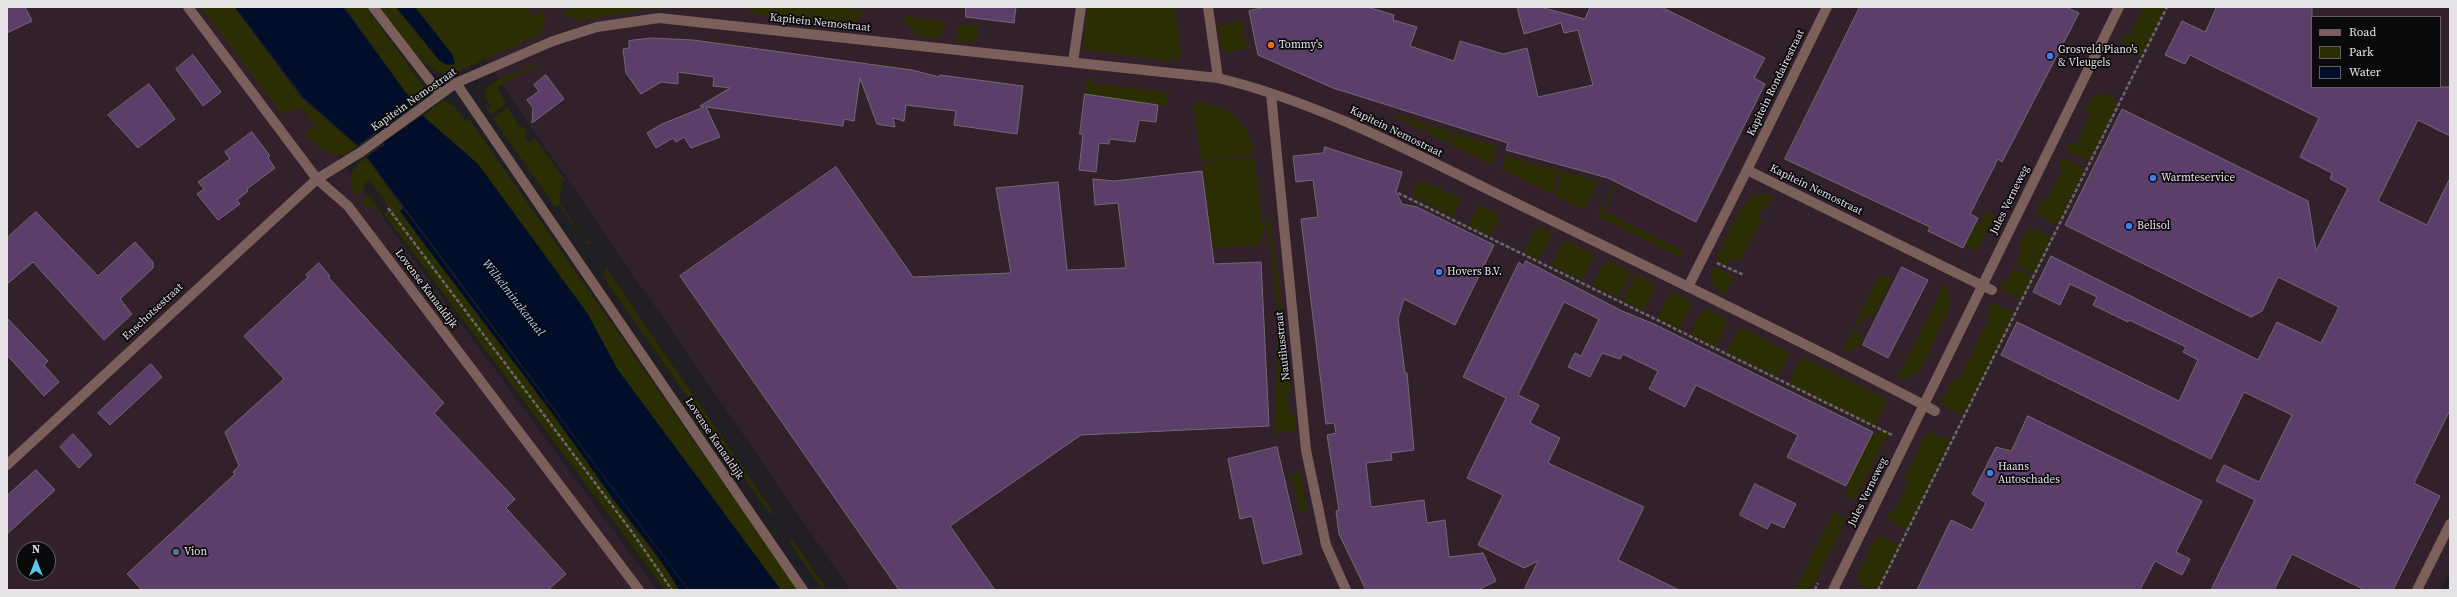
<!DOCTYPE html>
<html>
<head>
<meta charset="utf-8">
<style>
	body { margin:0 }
	#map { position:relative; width:2457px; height:597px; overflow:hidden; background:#211f23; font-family:"Source Serif 4",serif }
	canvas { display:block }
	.frame { position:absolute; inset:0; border:8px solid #e5e3e6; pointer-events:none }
	.legend { position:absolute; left:2311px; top:16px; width:130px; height:72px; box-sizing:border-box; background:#0a090b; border:1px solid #626063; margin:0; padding:5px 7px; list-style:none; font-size:12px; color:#e5e3e6 }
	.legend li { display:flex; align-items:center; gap:8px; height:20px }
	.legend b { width:20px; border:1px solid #626063 }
	.north { position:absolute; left:16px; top:541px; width:40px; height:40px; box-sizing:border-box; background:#0a090b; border:1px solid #626063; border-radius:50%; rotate:0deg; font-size:11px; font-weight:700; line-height:16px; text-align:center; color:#e5e3e6 }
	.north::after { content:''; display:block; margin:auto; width:14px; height:18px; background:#5cc7e7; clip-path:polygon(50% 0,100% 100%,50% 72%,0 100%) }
</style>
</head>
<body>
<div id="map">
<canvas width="2457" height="597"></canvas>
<div class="frame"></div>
<ul class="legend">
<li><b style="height:5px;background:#7a5f5b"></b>Road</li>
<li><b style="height:11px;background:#2b2e03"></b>Park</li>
<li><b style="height:11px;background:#000e29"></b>Water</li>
</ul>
<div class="north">N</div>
</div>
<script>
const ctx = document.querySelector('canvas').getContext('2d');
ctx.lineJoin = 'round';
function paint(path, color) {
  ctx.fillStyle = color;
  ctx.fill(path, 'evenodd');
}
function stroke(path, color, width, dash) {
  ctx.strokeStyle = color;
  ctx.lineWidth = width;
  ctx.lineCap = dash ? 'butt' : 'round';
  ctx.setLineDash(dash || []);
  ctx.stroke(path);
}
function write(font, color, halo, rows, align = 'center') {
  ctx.font = font + ' "Source Serif 4",serif';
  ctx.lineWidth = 3.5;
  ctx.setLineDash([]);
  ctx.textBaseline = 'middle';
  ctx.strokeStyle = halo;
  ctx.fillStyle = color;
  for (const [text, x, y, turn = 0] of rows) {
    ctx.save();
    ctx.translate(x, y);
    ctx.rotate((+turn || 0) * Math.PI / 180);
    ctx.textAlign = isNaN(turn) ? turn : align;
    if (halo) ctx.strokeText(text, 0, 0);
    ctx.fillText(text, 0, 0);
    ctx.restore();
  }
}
const industrial = new Path2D(`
	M7 7H221L326 140 657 590H7ZM24 549H48V573H24Z
	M449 7H2450V571L2440 590H850ZM2312 17H2440V87H2312Z`);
const green = new Path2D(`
	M201 7H234L301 98 357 146 345 156 326 152 304 135 315 126 302 108 297 111 295 108 282 114Z
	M345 7H366L426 90 424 96 414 104Z
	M378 7H396L439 60 454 57 415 7H528L530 15 544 12 545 20 541 34 462 70 449 74 437 72 427 65 408 48Z
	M579 7H717L714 9 677 8 641 10 578 21 565 15 564 11Z
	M751 7H836L866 11 851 27 750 13Z
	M1087 7H1174L1181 52C1180 61 1173 61 1166 61L1083 49Z
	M2143 7H2165L2142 55 2124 46 2122 37 2130 34Z
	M904 16 946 22 940 39 920 36 903 21Z
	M1242 21 1244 32H1241L1242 36 1244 35 1247 48 1226 53 1220 44 1218 25Z
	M961 24 978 26 976 43 955 41Z
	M538 63 539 65 497 87 506 104 491 115 486 109 491 106 485 96 487 86 509 74 510 75Z
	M1087 77 1093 78 1092 83 1169 93 1167 106 1085 94Z
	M2101 93 2118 101 2089 161 2066 150 2070 143 2076 144 2090 115 2085 111 2093 96Z
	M443 100 455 107 465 121 469 119 798 590H781L618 370 587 313 478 164 423 116Z
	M1196 101C1230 108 1249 119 1254 154L1201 161 1194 109Z
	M508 107 518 125 526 129V140L529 142 535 139 565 180 562 182 559 202 585 240 592 243 587 244 559 205 555 207 493 118Z
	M1394 114 1427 124 1424 131 1393 117Z
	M1429 124 1451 131 1447 143 1426 132Z
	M1454 133 1497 146 1492 165 1450 144Z
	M1254 156 1264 237H1260V243L1252 244H1268L1265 218H1270L1286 341 1280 342 1285 378H1290L1292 392 1287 393 1289 412H1294L1296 431 1275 433 1276 443 1274 436 1279 324 1270 245 1211 247 1203 162Z
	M1505 156 1559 170 1552 194 1502 169Z
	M366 157 402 208 400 211C467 302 537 389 601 482 626 519 658 550 679 590H665L384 214 390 209 370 180 363 185 365 189 357 196C348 183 349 170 361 160L364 164 363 160Z
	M2062 157 2085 168 2057 225 2038 215 2036 210 2042 200 2047 201 2062 171 2058 166Z
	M1562 171 1598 181 1584 210 1555 196Z
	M1617 180 1619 181 1604 211 1682 250 1679 257 1598 217Z
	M1416 181 1422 184 1426 182 1462 199 1453 217 1412 196Z
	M1758 194 1773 195 1766 211 1761 208 1758 215 1763 218 1740 261 1734 258 1732 260 1730 259 1726 266 1716 260C1726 240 1737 203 1758 194Z
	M369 195 383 214 381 216 373 205 368 209 361 200Z
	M1479 205 1498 214 1497 216 1499 218 1491 236 1469 225Z
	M1985 212 1995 217 1977 251 1965 245 1977 221 1980 223Z
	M1541 227 1549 231 1551 237 1539 260 1524 252 1536 229Z
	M2034 229 2051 237 2034 273 2016 264 2022 252 2018 248 2026 231Z
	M1568 241 1593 254V258L1582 281 1551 265 1563 242Z
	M1609 261 1631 272 1618 298 1592 286 1604 263Z
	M1713 266 1734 276 1725 294C1713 289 1709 278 1713 266Z
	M608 267V271L774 513H769L602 275Z
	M2014 268 2032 276 2021 300 2003 291 2000 283 2002 281 2007 283Z
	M1635 274 1653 283 1655 288 1644 311 1623 301Z
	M1880 274 1892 280 1872 318 1865 315 1859 328 1854 326Z
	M1945 283 1949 293 1950 308 1921 368 1912 377 1897 379Z
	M1674 293 1690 301 1691 306 1680 329 1657 318 1669 295Z
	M1995 304 2014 313 1963 415 1944 406 1942 401 1953 380H1959L1989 319 1987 316 1992 305Z
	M1706 309 1724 318 1727 323 1716 347 1690 334 1701 312Z
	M1743 328 1788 351 1789 355 1778 377 1726 352 1737 331Z
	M1853 330 1864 335 1857 348 1842 352Z
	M1804 358 1884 398 1887 402 1875 426 1788 383 1799 361Z
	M1880 429 1888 433 1856 498 1851 500 1845 497 1849 489 1846 487 1872 432 1877 435Z
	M1931 432 1950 441 1907 530 1890 522 1887 514 1896 509 1908 484 1904 480 1926 434Z
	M1301 472 1307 511 1300 513 1291 474Z
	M1833 512 1843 517 1845 522 1811 590H1795Z
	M1882 536 1899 545 1877 590H1872L1859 584 1857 576 1875 539Z
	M792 539 827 590H823L790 543Z`);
const water = new Path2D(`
	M235 7H343L423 116 478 164 587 313 618 370 781 590H689L367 157 357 145 303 97ZM396 115 407 126V130L396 117ZM375 132 384 143V147L372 134Z
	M396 7H415L452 54 455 64 447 65 439 60Z
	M403 208 688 590H679C657 550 626 519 601 482 537 389 466 301 400 211Z`);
const pier = new Path2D(`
	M414 104 423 115 382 143 376 135Z
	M373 134 382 146 366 158 357 146Z`);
const building = new Path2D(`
	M7 7H25L32 21 7 33Z
	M966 7H1016L1014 23 966 17Z
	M1266 7H1367L1394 15 1393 20 1417 27 1410 46 1454 61 1460 41 1503 54 1527 48 1538 97 1593 85 1578 30 1564 33 1561 23 1524 34 1517 7H1540L1585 19 1590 7H1661L1765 58 1754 78 1765 84 1696 222 1608 178 1506 150 1508 143 1333 88 1258 55 1249 11Z
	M1860 7H2066L2079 13 2002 162 1998 159 1970 214 1978 218 1963 248 1928 231 1930 227 1785 159Z
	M2217 7H2312V87H2450V136L2418 120 2378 201 2427 225 2450 178V410L2414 483 2440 496 2393 590H2365L2292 554 2274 590H2211L2255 500 2216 481 2224 465 2259 482 2292 415 2244 392 2211 459 2001 355 2017 322 2179 401 2198 360 2183 352 2186 347 2129 320 2128 322 2093 305 2097 297 2070 284 2060 305 2033 292 2051 256 2258 360 2277 322 2321 343 2339 307 2278 277 2262 311 2251 317 2065 225 2122 109 2308 201 2316 251 2348 188 2330 179 2332 173 2300 157 2319 118 2190 55 2185 64 2165 55 2182 21 2205 32Z
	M651 38 693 40 912 70 939 77 940 75 1023 86 1017 134 954 125 956 111 906 105 904 121 893 118 895 127 877 124 860 78 854 121 844 119 843 126 706 107 720 137 691 148 684 137 676 142 673 138 656 148 647 133 662 124 704 107 700 106 730 88 713 86 714 77 678 72V84L661 82 641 94 626 73 623 49 629 48V41Z
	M193 55 221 92 203 106 176 69Z
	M546 75 564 99 532 123 533 108 527 100 539 91 534 85Z
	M149 84 175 119 138 148 108 115Z
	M1085 94 1158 105 1156 122 1139 120 1135 142 1110 139 1109 144 1099 143 1096 172 1079 170 1083 134H1080Z
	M252 132 270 156 268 158 275 168 247 189 248 191 237 200 240 204 218 220 197 194 204 189 198 182 230 159 225 152Z
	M1325 147 1402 172 1396 192 1402 204 1417 207 1494 245 1455 325 1404 299 1398 319 1405 373H1407L1414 450 1391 453 1392 460 1366 463 1371 507 1424 500 1427 523 1445 520 1449 557 1483 553 1496 581 1478 590H1366L1339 534 1336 511 1339 510 1327 435 1336 433 1334 423 1326 424 1301 219 1318 217 1313 180 1296 182 1293 156 1323 153Z
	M836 167 913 277 1011 273 996 188 1058 182 1067 270 1126 268 1118 203 1095 205 1093 179 1115 181 1202 171 1214 264 1261 262 1269 426 1081 435 950 526 995 590H899L680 276Z
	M36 212 98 276 135 242 153 262V268L120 299 132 314 104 340 33 262 7 284V238Z
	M1526 261 1622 311 1654 324 1873 432 1846 486 1787 457 1798 435 1696 385 1685 407 1649 389 1658 371 1623 354 1620 359 1602 353 1590 377 1568 367 1575 353 1581 356 1599 319 1564 302 1518 395 1539 405 1530 423 1560 438 1548 463 1644 507 1618 560 1679 590H1524L1538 561 1524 568 1478 545 1503 495 1467 478 1506 398 1463 377 1519 262 1523 266Z
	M319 263 330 276 328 277 444 403 434 413 515 499 506 508 566 574 548 590H142L127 574 235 474 233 472 239 466 225 432 284 379 244 336 308 277 306 275Z
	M1902 267 1928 280 1888 358 1863 345Z
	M7 318 48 361 44 365 59 382 44 396 7 355Z
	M151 364 162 377 110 425 98 413Z
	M2028 416 2202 501 2176 552 2190 559 2182 575 2155 561 2140 590H1917L1951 520 1972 530 1986 503 1972 494 1996 447 2011 451Z
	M73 434 92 455 79 468 60 447Z
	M1277 447 1302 554 1263 564 1252 516 1240 519 1228 459Z
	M36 470 55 490 7 534V496Z
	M1755 484 1796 504 1784 528 1771 522 1767 529 1740 515Z`);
const path = new Path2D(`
	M1398 193 1892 435
	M388 208 632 532 672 590
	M1717 263 1744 275
	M1815 590 1818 583
	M1878 590 2167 7`);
const service = new Path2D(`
	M1981 285 1992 290
	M1924 405 1935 411`);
const minor = new Path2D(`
	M188 7 317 179 348 206 639 590
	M373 7 440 94
	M1208 7 1218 78
	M1073 62 1081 7
	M456 83 803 590
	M1271 94 1306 450 1326 545 1346 590
	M1747 170 1827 7
	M1688 287 1747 170 1981 285
	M7 465 317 179 361 152 456 83 553 41 597 27 659 18 1218 78C1326 104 1424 159 1524 207 1658 272 1792 336 1924 405
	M2417 590 2450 524`);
const tertiary = new Path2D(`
	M1833 590 2119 7`);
const markers = [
	[1271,45,4,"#e8710a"],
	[2050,56,4,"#3f7fe0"],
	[2153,178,4,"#3f7fe0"],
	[2129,226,4,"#3f7fe0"],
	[1439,272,4,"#3f7fe0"],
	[1990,473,4,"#3f7fe0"],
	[176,552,4,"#5c6f8a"]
];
const streetNames = [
	["Kapitein Nemostraat",820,23,6],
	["Kapitein Rondairestraat",1776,83,-64],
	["Kapitein Nemostraat",414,100,-35],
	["Kapitein Nemostraat",1396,132,26],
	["Kapitein Nemostraat",1816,190,26],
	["Jules Verneweg",2010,200,-64],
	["Lovense Kanaaldijk",426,289,53],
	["Enschotsestraat",153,312,-43],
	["Nautilusstraat",1283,346,-96],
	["Lovense Kanaaldijk",714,439,56],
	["Jules Verneweg",1868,492,-64]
];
const poiNames = [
	["Tommy's",1279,45],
	["Grosveld Piano's",2058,50],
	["& Vleugels",2058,63],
	["Warmteservice",2161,178],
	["Belisol",2137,226],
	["Hovers B.V.",1447,272],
	["Haans",1998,467],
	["Autoschades",1998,480],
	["Vion",184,552]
];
const waterNames = [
	["Wilhelminakanaal",513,298,52]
];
paint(industrial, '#32212a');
paint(green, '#2b2e03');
paint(water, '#000e29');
paint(pier, '#211f23');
paint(building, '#5c3e6a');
stroke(building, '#6f6b70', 1);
stroke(path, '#6a686c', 2.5, [4, 2]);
stroke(service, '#7a5f5b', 10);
stroke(minor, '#7a5f5b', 10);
stroke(tertiary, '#7a5f5b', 10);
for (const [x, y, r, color] of markers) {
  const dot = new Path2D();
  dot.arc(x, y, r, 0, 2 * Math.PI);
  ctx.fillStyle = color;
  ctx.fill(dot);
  stroke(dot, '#0a090b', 1.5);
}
write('11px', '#e5e3e6', '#0a090b', streetNames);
write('11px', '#e5e3e6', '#0a090b', poiNames, 'left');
write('italic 12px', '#b2d1f9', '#0a090b', waterNames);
</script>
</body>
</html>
